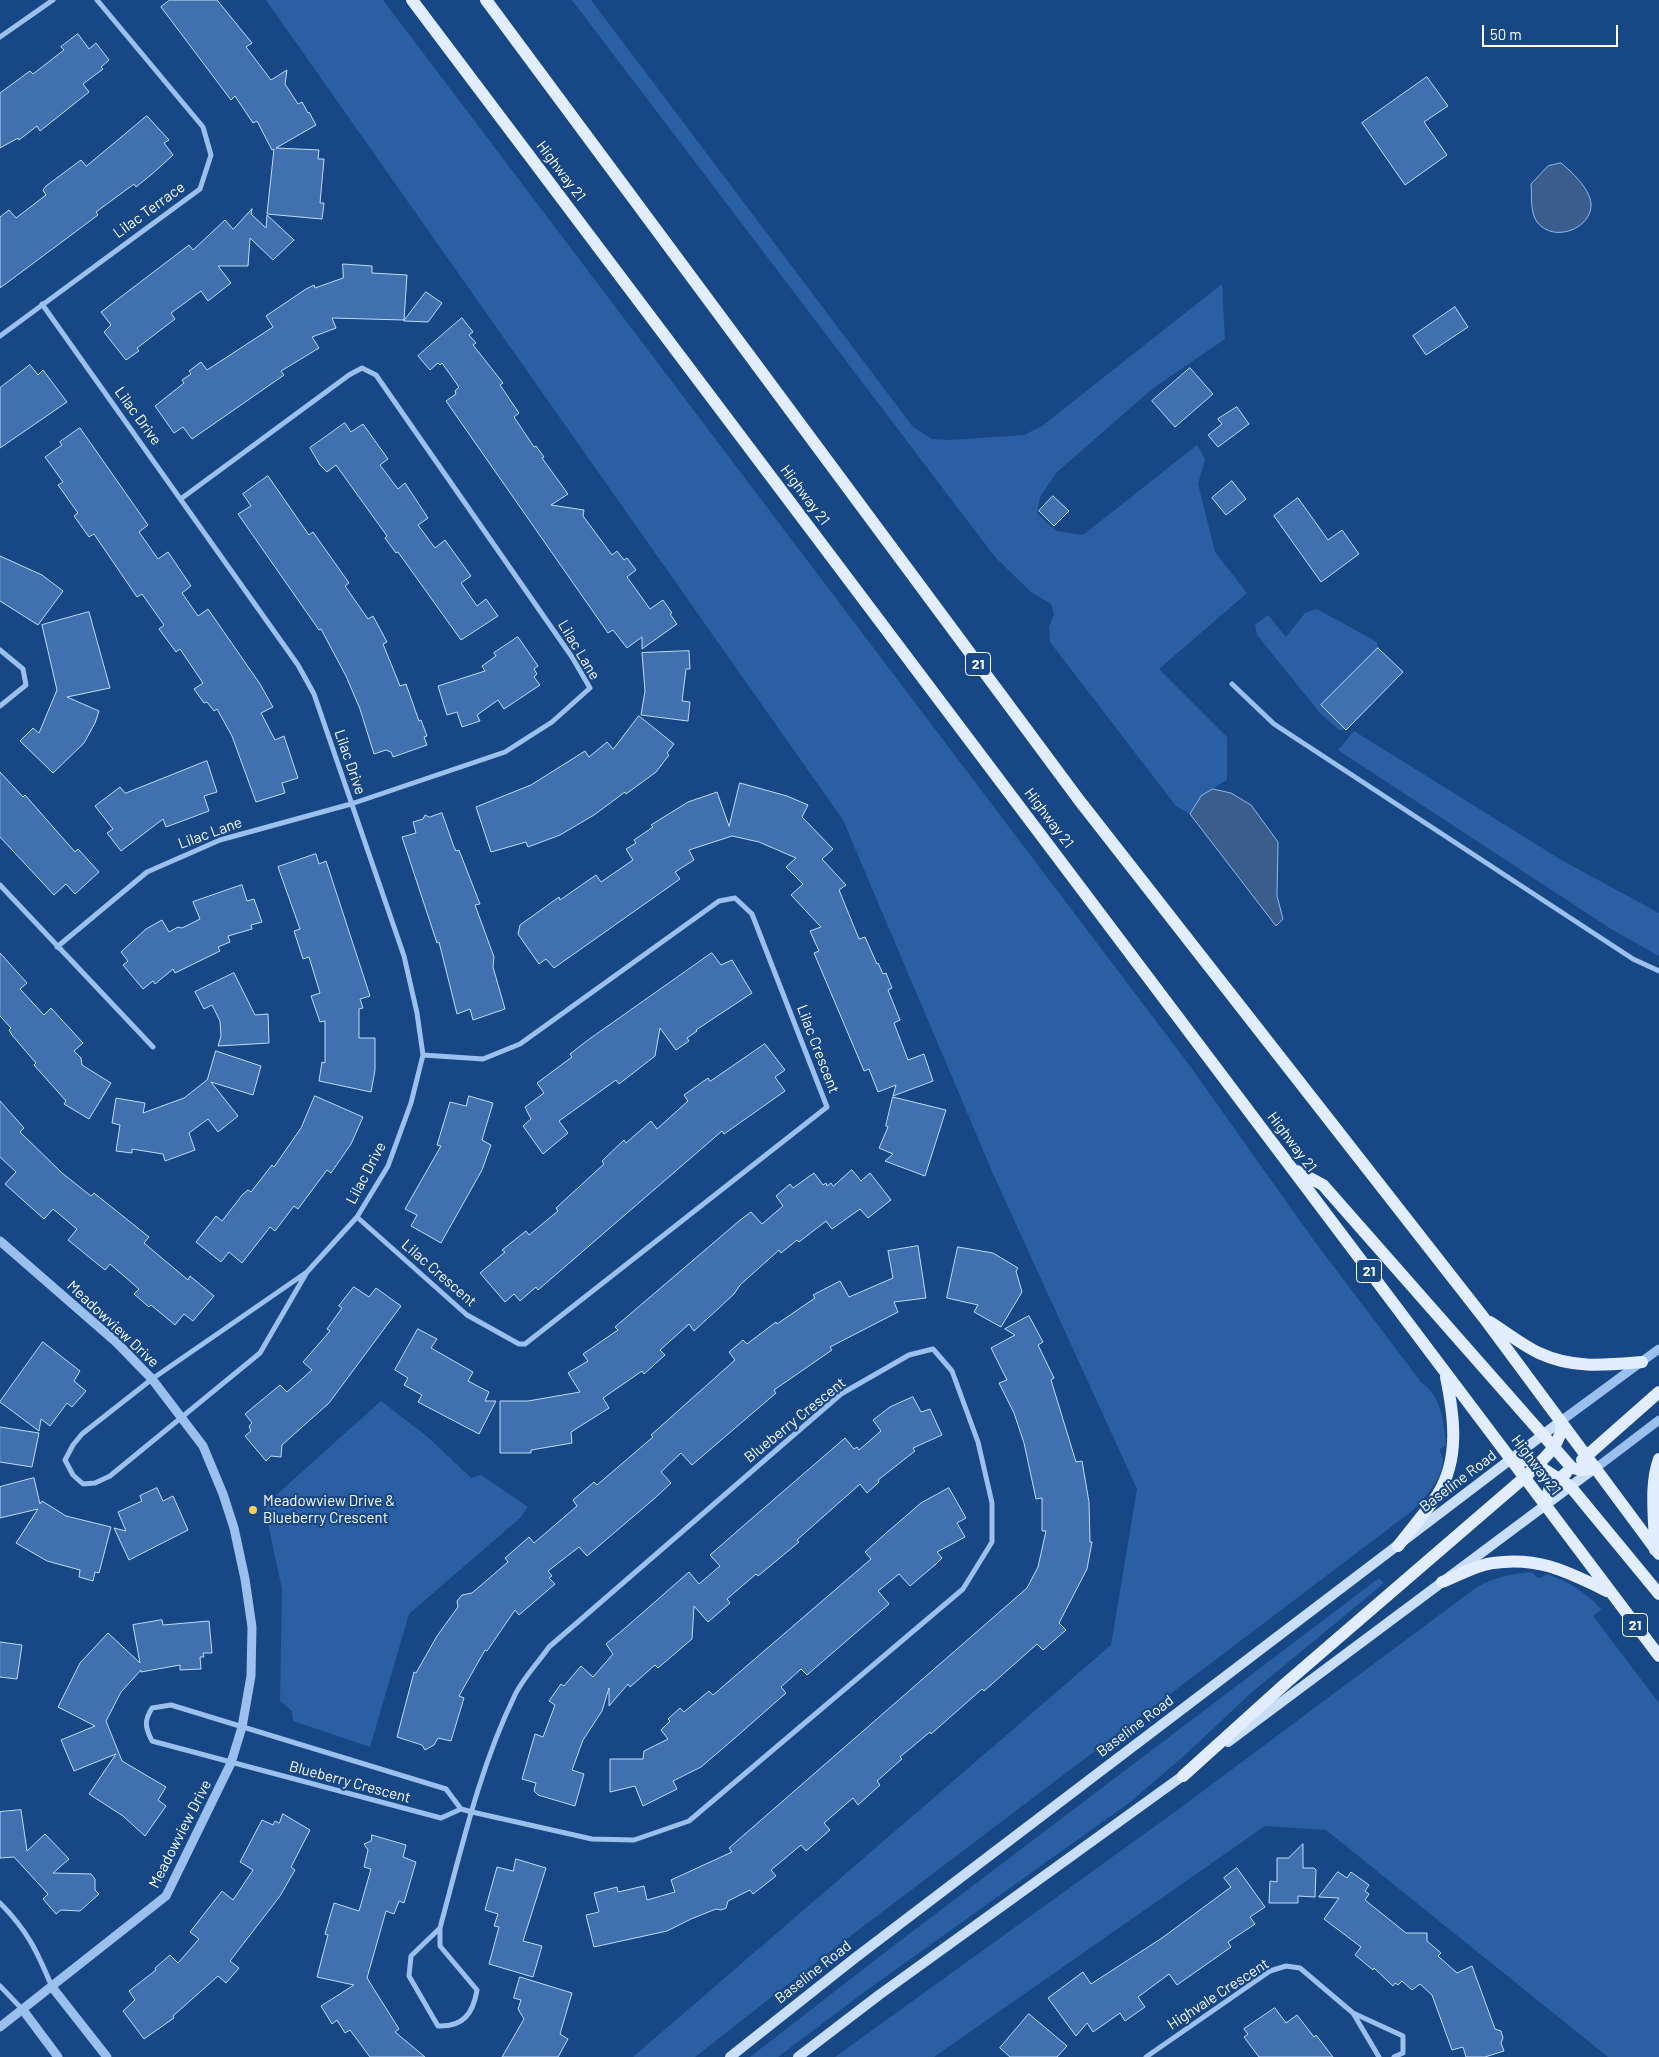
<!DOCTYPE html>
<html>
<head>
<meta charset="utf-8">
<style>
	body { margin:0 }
	#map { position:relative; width:1659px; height:2057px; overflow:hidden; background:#174785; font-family:Barlow,sans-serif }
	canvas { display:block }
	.scale { position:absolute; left:1482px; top:25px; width:136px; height:22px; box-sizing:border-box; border:2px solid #fff; border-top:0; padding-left:6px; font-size:15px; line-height:18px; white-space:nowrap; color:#fff; -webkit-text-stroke:4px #174785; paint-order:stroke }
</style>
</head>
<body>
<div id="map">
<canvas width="1659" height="2057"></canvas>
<div class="scale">50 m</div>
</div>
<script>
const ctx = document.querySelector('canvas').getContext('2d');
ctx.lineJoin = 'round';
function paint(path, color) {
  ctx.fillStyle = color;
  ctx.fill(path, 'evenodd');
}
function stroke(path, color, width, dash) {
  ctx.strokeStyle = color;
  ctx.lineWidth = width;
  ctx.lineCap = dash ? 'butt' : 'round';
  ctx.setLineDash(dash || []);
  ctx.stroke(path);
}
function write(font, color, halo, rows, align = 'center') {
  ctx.font = font + ' Barlow,sans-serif';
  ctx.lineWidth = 4.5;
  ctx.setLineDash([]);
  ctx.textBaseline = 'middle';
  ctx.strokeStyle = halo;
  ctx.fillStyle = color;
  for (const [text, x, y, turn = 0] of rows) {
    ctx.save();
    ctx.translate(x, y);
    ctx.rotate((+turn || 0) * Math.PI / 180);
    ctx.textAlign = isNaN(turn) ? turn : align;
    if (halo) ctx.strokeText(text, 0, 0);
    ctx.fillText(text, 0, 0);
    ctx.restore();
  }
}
const green = new Path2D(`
	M266 0H383L1190 1066 1315 1242 1421 1382C1441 1396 1444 1421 1446 1445L1440 1449C1440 1454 1443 1456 1443 1460 1442 1480 1425 1498 1412 1511L828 1953 695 2057H633L1111 1645 1137 1489 994 1176 843 820Z
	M572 0H591L913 427 932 439 950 440 1024 435 1042 426 1222 284 1225 339 1152 389 1057 472 1040 497 1037 513 1056 531 1083 535 1197 445 1205 459 1198 484 1215 552 1247 593 1159 669 1227 737V780L1201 796 1190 814 1176 806 1050 642 1049 627 1054 614 1051 604 1031 592 995 557Z
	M1317 609 1377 642 1378 648 1346 730H1339L1320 713 1257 635 1255 625 1268 615 1286 637 1305 613Z
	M1354 731 1563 861 1659 913V956L1611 929 1338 750Z
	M381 1401 429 1438 471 1478 481 1475 528 1507 520 1518 409 1614 370 1747 293 1721 292 1711 280 1701 282 1589 264 1506Z
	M1532 1572 1536 1577 1540 1578 1547 1574C1569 1582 1584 1591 1600 1608L1602 1609 1593 1616 1659 1703V2057H1608L1326 1830 1265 1826 934 2057H835L1172 1814 1477 1587C1495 1577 1511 1574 1532 1572Z
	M1379 1578 1384 1583 1251 1693 1185 1755 1129 1803 867 1990 778 2057H750L888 1950Z`);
const water = new Path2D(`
	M1561 163C1572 172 1589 188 1591 203 1593 228 1554 244 1537 222 1530 212 1532 196 1531 184L1548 166Z
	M1213 789 1231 793 1251 805 1278 842 1277 896 1283 919 1276 926 1190 814 1201 796Z`);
const building = new Path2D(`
	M170 0H217L252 43 246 47 271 80 287 70 285 84 298 104 302 102 308 113 309 112 316 125 276 148 319 150 318 159H324L320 203H324L322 219 267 214 274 149 272 150 257 121 253 123 235 96 231 100 161 7Z
	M78 34 89 49 96 43 109 60 101 67 103 69 83 84 89 92 40 131 37 126 19 140 18 138 0 148V93L30 71 33 74 64 50 61 47Z
	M1427 77 1448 106 1424 122 1447 155 1405 185 1362 123Z
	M147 116 169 140 164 143 173 155 152 174 136 187 134 184 96 212 98 215 0 288V217L9 210 16 218 46 195 43 190 46 186 81 160 86 166Z
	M252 209 251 214 266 228 267 215 294 240 273 260 250 238 248 266H218L231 283 208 301 201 291 171 313 175 319 137 348 139 351 126 360 104 332 111 325 101 312 189 245 193 250 225 220 233 229Z
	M343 264 372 266V273L407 275 404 320 332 318 336 328 312 337 319 348 281 371 284 375 274 382 192 439 183 427 174 433 155 406 184 383 182 380 191 374 189 371 201 362 207 370 273 327 266 316 306 289 314 285 315 288 343 278Z
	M426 292 442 303 428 322 404 321Z
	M1455 307 1468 327 1426 355 1413 336Z
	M462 318 473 332 469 335 476 343 473 345 503 383 500 385 519 413 514 417 534 447 536 446 544 457 542 458 568 494 551 505 584 510 583 516 612 555 617 551 624 560 627 558 636 570 627 577 650 609 663 600 672 613 670 614 677 624 642 649V637L627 648 613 630 608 633 446 401 456 394 455 391 459 387 442 363 440 365 438 363 430 370 418 356Z
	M30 365 38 375 43 370 67 402 0 448V388Z
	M1190 368 1213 394 1175 427 1152 401Z
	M1237 407 1249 424 1218 447 1208 435 1222 424 1218 419Z
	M345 423 351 432 363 424 388 459 380 465 398 489 405 483 428 518 418 525 435 548 445 540 471 576 461 583 477 606 486 599 498 616 461 640 398 552 396 553 385 538 387 536 336 465 327 472 320 465 310 448Z
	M80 428 148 525 139 532 158 559 168 552 191 586 182 593 198 616 208 609 260 684 273 707 261 713 275 740 284 736 298 778 282 783 285 793 256 802 232 736 217 709 214 711 207 702 204 703 194 689 203 683 180 649 176 652 159 629 164 625 142 594 137 597 94 534 89 537 74 516 78 513 58 485 63 482 45 457 62 445 60 442Z
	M268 476 309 535 313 532 349 583 345 586 368 619 373 616 387 642 383 644 400 686 406 684 419 721 421 720 427 736 424 737 427 745 393 757 391 752 386 750 374 754 360 709 346 676 321 629 319 630 238 514 251 506 243 494Z
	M1232 481 1246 499 1226 515 1212 498Z
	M1053 496 1069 511 1054 526 1039 511Z
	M1298 498 1328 540 1342 530 1359 554 1321 582 1274 516Z
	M0 556 42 575 63 591 38 625 0 601Z
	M89 612 110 688 67 697 99 711 95 723 84 743 53 773 20 741 33 728 39 733 57 690 42 625Z
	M518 637 538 666 534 669 537 674 534 677 540 685 504 709 498 700 477 715 480 721 462 727 457 712 447 715 438 686 485 671 482 666 496 656 494 653Z
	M1378 648 1403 672 1346 730 1321 705Z
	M689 651 690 669H686L682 701 690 702 688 721 641 715 645 691 642 653Z
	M639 716 674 744 667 753 669 755 656 772 626 794 625 792 594 815 560 835 528 847 526 842 491 852 476 807 531 785 585 751 589 757 607 742 613 749Z
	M207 761 217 792 204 796 209 811 166 827 163 819 121 851 107 833 113 829 95 806 120 787 125 793Z
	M0 772 23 797 25 795 75 852 78 849 99 872 75 894 66 884 54 895 0 837Z
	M740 783 787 796 808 805 802 817 833 849 822 859 846 885 839 890 859 939 865 937 877 964 878 963 883 974 886 973 892 988 888 990 900 1020 894 1023 908 1060 924 1054 933 1081 893 1096 896 1085 878 1092 869 1069 864 1071 814 953 819 951 810 931 821 927 791 895 803 884 786 867 796 858 759 842 732 836 689 850 694 860 675 872 680 879 554 968 546 959 539 964 518 934 520 925 559 897 560 900 596 875 601 882 633 860 626 849 636 843 634 840 653 827 651 825 688 802 717 792 729 826Z
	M442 813 454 847 456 851 459 850 480 904 475 905 494 957 493 967 505 1009 473 1020 470 1009 457 1014 439 942 437 943 402 837 416 833 413 822 423 819 425 815 429 817Z
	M316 854 319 864 326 861 370 996 360 999 363 1008 359 1009V1038H375V1070L371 1092 319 1081 322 1062 325 1063V1021L320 1022 311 996 320 993 309 957 303 959 294 931 300 929 278 867Z
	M242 885 247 901 254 899 262 922 251 925 252 929 228 936 230 942 218 947 220 951 175 973 173 969 155 984 153 981 143 989 123 965 128 961 121 952 146 929 162 920 169 932 178 927 182 928 200 919 193 902Z
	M0 953 27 983 20 989 44 1015 51 1008 83 1043 74 1051 81 1058 82 1065 111 1083 89 1119 64 1104 66 1101 34 1065 36 1063 12 1035 9 1030 11 1028 0 1016Z
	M712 953 721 965 732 960 752 993 696 1030 697 1031 687 1038 689 1041 676 1050 660 1028 655 1056 619 1084 616 1080 559 1121 568 1133 543 1154 523 1126 531 1119 525 1107 544 1093 537 1083 572 1057 570 1054 588 1040Z
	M234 973 255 1015 268 1014 269 1043 218 1046 221 1036 220 1021 212 1005 204 1009 195 992Z
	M765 1044 785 1070 775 1077 785 1091 724 1134 722 1131 538 1290 536 1287 520 1301 514 1294 505 1302 480 1273 505 1252 502 1250 526 1231 529 1235 558 1211 556 1208 604 1164 602 1161 624 1140 626 1143 651 1121 657 1129 688 1101 684 1095 708 1078 710 1081Z
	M216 1051 261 1066 253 1095 211 1082 238 1116 218 1132 208 1119 189 1133 195 1150 165 1161 163 1154 132 1149V1153L116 1151 120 1125 112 1123 116 1098 145 1103 143 1113 184 1098 207 1080Z
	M315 1096 363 1117 351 1144 331 1173 327 1170 298 1209 294 1206 275 1231 270 1227 242 1263 229 1252 221 1262 196 1242 216 1216 222 1221 243 1194 248 1190 251 1192 272 1165 274 1167 301 1128Z
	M469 1096 493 1103 482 1140 491 1145 482 1170 441 1243 411 1226 417 1215 405 1209 441 1146 437 1145 450 1102 466 1106Z
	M893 1097 946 1110 925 1176 885 1161 893 1154 879 1148 888 1127 886 1126Z
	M0 1101 24 1128 20 1132 62 1173 91 1196 94 1193 149 1237 144 1243 188 1280 190 1276 214 1296 193 1321 184 1314 175 1325 151 1305 149 1307 134 1294 139 1289 110 1264 105 1270 68 1240 77 1229 53 1209 44 1219 5 1184 16 1172 0 1157Z
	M852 1170 861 1181 870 1173 891 1200 868 1218 860 1209 832 1229 826 1221 799 1242 797 1240 781 1253 779 1250 740 1285 734 1294 694 1331 689 1324 660 1350 665 1355 644 1374 642 1371 603 1398 609 1408 571 1432 572 1443 531 1450V1453H500V1401H528L580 1392 568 1373 588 1361 583 1354 618 1330 615 1327 739 1221 751 1212 762 1224 783 1206 776 1196 790 1184 793 1188 814 1173 823 1185 826 1183 827 1186 831 1183 833 1186Z
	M918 1246 926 1298 894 1302 898 1312 830 1347 832 1350 774 1390 776 1393 692 1465 681 1453 661 1472 671 1483 655 1498 587 1556 579 1547 548 1571 552 1576 549 1578 555 1584 519 1615 515 1610 487 1651 485 1650 459 1696 464 1698 451 1741 438 1738 434 1745 425 1750 422 1745 397 1737 414 1672 416 1673 437 1636 458 1607 457 1601 462 1595 472 1593 508 1562 505 1558 529 1537 534 1543 577 1506 573 1500 594 1482 597 1485 653 1437 651 1435 735 1360 729 1352 743 1340 747 1344 776 1322 777 1324 815 1298 813 1295 840 1281 849 1297 893 1278 888 1251Z
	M958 1247 993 1253 1018 1268 1016 1271 1022 1292 1001 1327 974 1312 978 1305 947 1298Z
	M354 1287 369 1297 376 1288 401 1306 329 1403 282 1445 281 1457 271 1456 266 1461 245 1436 251 1431 249 1426 252 1423 245 1414 280 1385 287 1392 312 1370 303 1362 330 1331 327 1329 342 1308 339 1306Z
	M1029 1316 1043 1342 1038 1345 1054 1378 1051 1380 1076 1462 1082 1461 1089 1502 1090 1542H1092L1087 1569 1059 1623 1066 1630 1043 1650 1037 1644 984 1691 982 1689 931 1734 930 1732 900 1757 902 1759 877 1781 880 1785 858 1805 853 1798 824 1823 830 1830 806 1851 801 1845 771 1870 776 1876 753 1894 750 1890 728 1901 726 1908 721 1910 716 1909 691 1919 667 1931 594 1947 586 1915 599 1912 594 1893 617 1887 618 1892 644 1886 647 1900 675 1892 671 1880 732 1852 729 1848 1027 1588 1038 1567 1046 1531H1042V1498L1036 1499 1024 1443 1014 1413 999 1383 1007 1380 991 1348 1015 1335 1005 1329Z
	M418 1329 437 1339 431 1348 473 1372 468 1381 489 1392 485 1401H496L479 1434 418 1402 422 1395 404 1385 408 1378 395 1370Z
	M43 1342 80 1371 74 1381 86 1391 72 1407 67 1403 50 1426 41 1419 39 1431 0 1402Z
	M913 1397 921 1412 930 1409 942 1435 913 1448 915 1451 878 1480 879 1482 867 1493 860 1484 797 1540 799 1542 758 1576 756 1574 727 1599 730 1603 708 1622 694 1606 692 1639 658 1668 655 1665 630 1687 628 1684 609 1706V1688L602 1711 583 1740 572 1770 584 1774 575 1806 538 1795 534 1791 536 1783 522 1779 535 1734 543 1737 555 1705 549 1701 561 1684 564 1686 581 1666 593 1677 613 1654 606 1644 624 1629 689 1572 699 1584 720 1566 710 1555 742 1527 845 1438 854 1449 857 1447 859 1450 881 1431 873 1420 890 1407Z
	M0 1427 39 1433 32 1467 0 1462Z
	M34 1478 40 1504 42 1501 66 1516 111 1527 99 1573 95 1572 93 1581 79 1577 80 1570 47 1561 16 1543 38 1509 0 1518V1487Z
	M157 1488 163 1501 173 1496 188 1530 129 1560 114 1528 126 1531 118 1512 142 1501 140 1496Z
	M949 1488 966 1518 957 1523 965 1537 937 1552 942 1558 936 1564 910 1586 899 1574 878 1591 889 1604 807 1675 801 1669 781 1687 786 1693 736 1737 701 1767 673 1781 677 1789 643 1806 635 1786 610 1792V1759H643L644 1751 668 1739 661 1730 670 1721 668 1719 680 1708 684 1712 709 1691 713 1695 871 1559 865 1552 885 1534 921 1503Z
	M162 1620 163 1625 209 1621 212 1653H203L204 1657H200L201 1669 180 1670V1665L141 1672V1670L121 1692 106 1721 122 1761 166 1787 158 1800 166 1806 145 1836 123 1816 89 1794 116 1754 74 1771 61 1740 95 1726 58 1707 80 1663 108 1633 140 1663 133 1625Z
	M0 1642 22 1645 17 1679 0 1677Z
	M21 1810 27 1851 45 1834 69 1859 53 1873 91 1874 95 1879V1890L99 1894 80 1911 61 1910 56 1914 43 1899 48 1894 14 1857 0 1858V1812Z
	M283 1814 310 1830 291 1867 295 1870 280 1896 230 1961 239 1968 226 1983 218 1976 173 2016 174 2018 144 2039 123 2011 135 2000 129 1991 156 1970 155 1968 170 1955 178 1963 199 1939 190 1932 222 1891 233 1900 253 1870 240 1862 262 1820 273 1825 275 1821 279 1823Z
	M372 1835 406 1845 403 1857 416 1862 404 1903 399 1901 394 1914 386 1911 367 1978 399 2029 395 2032 425 2057H370L350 2030 345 2033 337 2020 332 2024 321 2006 354 1985 317 1977 328 1935 325 1934 334 1903 359 1911 371 1869 364 1867 368 1850 364 1844 371 1841Z
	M1303 1844V1868H1314L1316 1870 1315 1897 1298 1896V1903H1269L1270 1881 1277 1882V1858H1288Z
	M516 1859 546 1868 523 1941 542 1946 533 1977 489 1964 499 1927 494 1926 498 1914 485 1910 497 1867 513 1871Z
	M1237 1868 1265 1907 1250 1917 1255 1924 1228 1942 1231 1947 1177 1985 1169 1974 1138 1997 1145 2007 1125 2021 1120 2013 1093 2032 1087 2023 1076 2036 1048 1998 1083 1972 1091 1984 1162 1938 1231 1887 1224 1878Z
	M1338 1872 1347 1878 1351 1872 1369 1885 1365 1891 1369 1894 1365 1900 1406 1933H1427V1941L1441 1953 1438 1956 1457 1973 1472 1966 1495 2029 1501 2031 1503 2038 1501 2043 1504 2051 1485 2057H1466L1463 2047 1452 2050 1432 1995 1420 1984 1412 1990 1402 1981 1398 1985 1395 1983 1393 1986 1374 1968 1373 1970 1355 1955 1361 1947 1324 1919 1339 1898 1319 1897Z
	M520 1977 572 1993 560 2034 568 2039 558 2057H502L524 2019 518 2009 521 2000 514 1998Z
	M1275 2008 1286 2023 1297 2015 1314 2037 1316 2035 1333 2057H1259L1244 2037 1248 2034 1244 2029Z
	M1029 2014 1067 2046 1057 2057H1010L1000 2048Z`);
const minor = new Path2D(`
	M0 37 53 0
	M42 304 298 665 314 694 404 956 417 1013 423 1055 411 1103 388 1166 357 1217 307 1272 260 1353 110 1476 95 1483 83 1484 73 1475 65 1460 73 1445 82 1434 152 1379 307 1272
	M0 336 200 189 211 155 203 127 97 0
	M0 650 23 669 26 685 0 706
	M1232 684 1274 724 1633 959 1659 971
	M0 885 153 1047
	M57 947 147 872 220 840 351 804 505 752 552 722 590 688 572 657 376 375 362 368 349 375 182 498
	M357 1217 467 1315 519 1344H525L827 1107 752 914 735 898 719 901 520 1044 483 1059 423 1055
	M0 1903C27 1930 37 1951 52 1987
	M440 1928 411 1956 409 1976 438 2026C463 2027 473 2014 477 1990L440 1946V1928C461 1851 479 1769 514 1697 522 1679 538 1663 549 1647L841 1394 909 1355 933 1349 952 1371 978 1442 992 1503V1542L963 1589 689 1821 634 1840 592 1839 472 1812 461 1809 446 1789 171 1705 152 1708C144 1721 145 1727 152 1741L441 1818 461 1809
	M0 1986 23 2010
	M1353 2013 1379 2057
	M1146 2057 1270 1971 1286 1966 1300 1968 1353 2013 1403 2036V2053L1394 2057`);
const tertiary = new Path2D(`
	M0 1241 116 1342 152 1379 203 1446 223 1494 234 1528 245 1579 252 1627 251 1676 242 1727 231 1763 166 1896 0 2027
	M1561 1421 1659 1349
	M1596 1468 1659 1420
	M52 1987 107 2057
	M23 2010 58 2057`);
const secondary = new Path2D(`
	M1228 1742 1595 1468
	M730 2057 855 1958 1561 1421
	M798 2057 879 1995 1188 1772`);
const primary = new Path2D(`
	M412 0 1659 1656
	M486 0 1079 800 1484 1318 1659 1554
	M1297 1171 1323 1185 1572 1468 1581 1470 1596 1468
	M1490 1322C1506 1332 1522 1345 1539 1353 1573 1369 1606 1365 1642 1362
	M1511 1459 1531 1461 1570 1486 1659 1594
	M1582 1460 1659 1392
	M1545 1504 1550 1487 1566 1473
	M1398 1546C1411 1529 1426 1512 1438 1494 1460 1458 1454 1416 1446 1377
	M1655 1550C1655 1521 1649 1486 1659 1459
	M1442 1582C1458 1576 1476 1565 1493 1563 1538 1556 1568 1572 1607 1591
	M1183 1776 1286 1683 1525 1477C1539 1463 1565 1443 1561 1421`);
const markers = [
	[253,1510,5,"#ffcf58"]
];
const shields = [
	[978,664,25],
	[1369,1271,25],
	[1635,1625,25]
];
const shieldNames = [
	["21",978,664],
	["21",1369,1271],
	["21",1635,1625]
];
const streetNames = [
	["Highway 21",561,171,53],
	["Lilac Terrace",149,210,-36],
	["Lilac Drive",138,416,54],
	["Highway 21",805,495,53],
	["Lilac Lane",579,650,59],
	["Lilac Drive",350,762,71],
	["Highway 21",1049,818,53],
	["Lilac Lane",210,833,-20],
	["Lilac Crescent",818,1049,69],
	["Highway 21",1292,1142,53],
	["Lilac Drive",366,1173,-62],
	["Lilac Crescent",439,1273,41],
	["Meadowview Drive",113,1324,43],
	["Blueberry Crescent",795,1420,-39],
	["Highway 21",1536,1465,53],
	["Baseline Road",1458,1481,-37],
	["Baseline Road",1135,1726,-37],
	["Blueberry Crescent",350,1782,15],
	["Meadowview Drive",180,1834,-63],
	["Baseline Road",813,1972,-38],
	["Highvale Crescent",1218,1994,-33]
];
const poiNames = [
	["Meadowview Drive &",263,1501],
	["Blueberry Crescent",263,1518]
];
paint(green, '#2a60a3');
paint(water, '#3a5d8b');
stroke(water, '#8ebbef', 1);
paint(building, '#4070ae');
stroke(building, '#c1dbf9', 1);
stroke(minor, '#9cc0ed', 5);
stroke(tertiary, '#9cc0ed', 9);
stroke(secondary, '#c9def9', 10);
stroke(primary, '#e2edff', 12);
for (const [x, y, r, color] of markers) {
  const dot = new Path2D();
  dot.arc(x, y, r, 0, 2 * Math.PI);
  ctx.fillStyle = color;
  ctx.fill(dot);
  stroke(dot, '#174785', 2);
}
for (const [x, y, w] of shields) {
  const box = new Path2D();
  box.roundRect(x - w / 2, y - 11.5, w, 23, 4);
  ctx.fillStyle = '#174785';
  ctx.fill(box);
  stroke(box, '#fff', 1);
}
write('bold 14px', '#fff', null, shieldNames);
write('15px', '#fff', '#174785', streetNames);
write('15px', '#fff', '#174785', poiNames, 'left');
</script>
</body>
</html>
